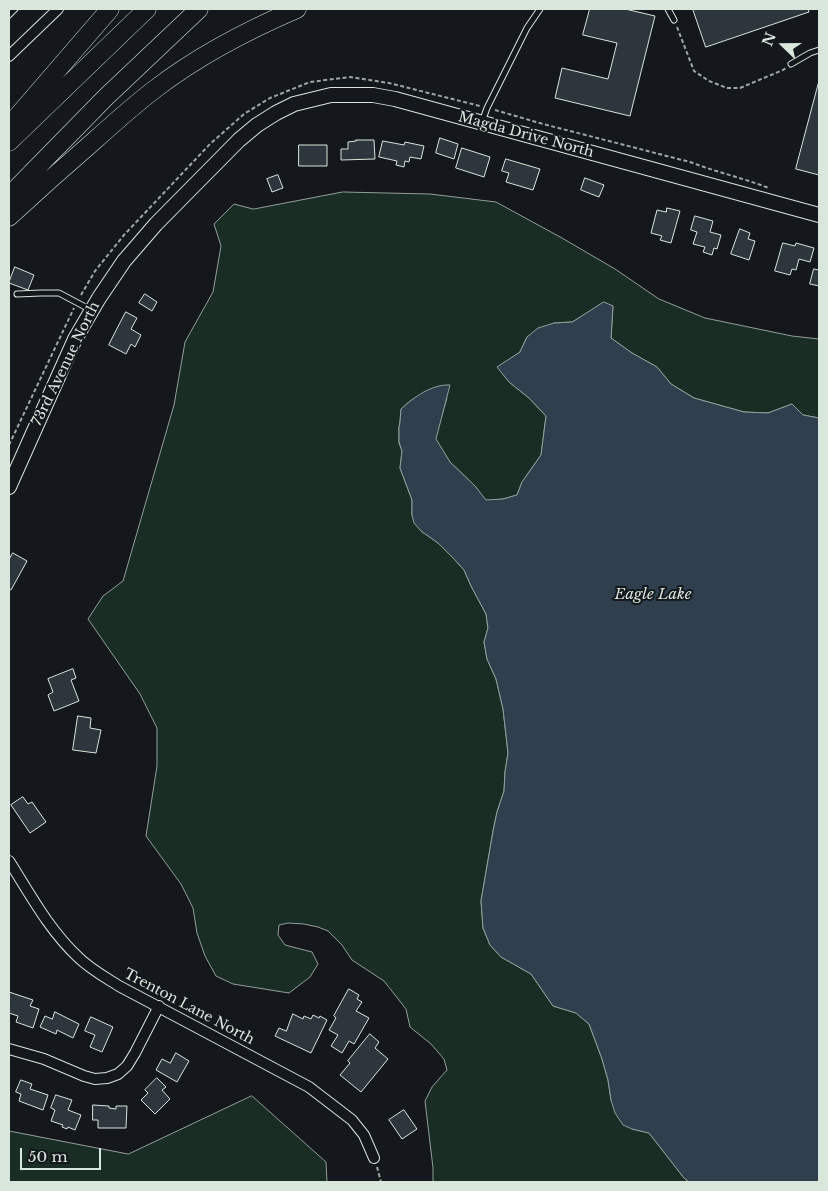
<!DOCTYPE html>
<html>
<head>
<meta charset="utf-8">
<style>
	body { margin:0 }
	#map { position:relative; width:828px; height:1191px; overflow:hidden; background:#14181c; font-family:"Libre Baskerville",serif }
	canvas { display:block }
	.frame { position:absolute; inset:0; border:10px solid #d8e6dc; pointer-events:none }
	.north { position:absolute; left:758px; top:20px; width:50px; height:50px; -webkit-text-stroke:4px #14181c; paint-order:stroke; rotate:292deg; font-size:14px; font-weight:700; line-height:20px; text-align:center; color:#d8e6dc }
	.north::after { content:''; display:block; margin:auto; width:18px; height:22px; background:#d8e6dc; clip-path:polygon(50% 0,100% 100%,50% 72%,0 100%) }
	.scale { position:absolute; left:20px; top:1148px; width:81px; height:22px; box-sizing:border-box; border:2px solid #d8e6dc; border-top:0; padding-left:6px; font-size:15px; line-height:18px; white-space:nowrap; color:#d8e6dc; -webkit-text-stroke:4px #14181c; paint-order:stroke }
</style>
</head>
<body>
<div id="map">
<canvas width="828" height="1191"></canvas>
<div class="frame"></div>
<div class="north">N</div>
<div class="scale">50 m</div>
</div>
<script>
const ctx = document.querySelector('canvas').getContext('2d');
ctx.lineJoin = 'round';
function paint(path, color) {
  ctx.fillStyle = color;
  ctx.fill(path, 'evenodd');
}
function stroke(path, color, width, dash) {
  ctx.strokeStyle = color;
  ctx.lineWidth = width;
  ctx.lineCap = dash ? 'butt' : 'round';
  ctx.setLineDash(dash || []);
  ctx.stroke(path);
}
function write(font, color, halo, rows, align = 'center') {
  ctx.font = font + ' "Libre Baskerville",serif';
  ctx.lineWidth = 4;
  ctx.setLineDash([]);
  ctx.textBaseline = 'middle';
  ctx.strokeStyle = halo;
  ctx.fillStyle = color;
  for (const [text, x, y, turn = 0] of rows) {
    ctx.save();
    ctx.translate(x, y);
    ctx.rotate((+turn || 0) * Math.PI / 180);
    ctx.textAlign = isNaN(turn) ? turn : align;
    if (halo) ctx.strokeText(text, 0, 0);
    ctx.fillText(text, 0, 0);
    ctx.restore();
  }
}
const green = new Path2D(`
	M343 192 430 194 496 202 562 238 615 269 659 299 705 318 792 336 819 339V418L803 415 792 404 768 413 744 412 694 398 671 384 657 367 632 353 611 338 613 306 604 303 572 322 554 323 527 337 520 352 498 367 509 382 529 398 546 416 541 455 522 482 517 495 503 499 486 501 475 486 450 462 435 439 447 398 430 390 410 401 401 409 400 422 399 427V443L402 451 400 468 412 500V515L421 531 438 543 455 560 464 570 471 586 486 614 488 628 484 642 487 659 496 679 503 709 508 753 505 772 504 791 497 812 493 831 481 901 483 928 490 945 501 957 531 974 553 1006 576 1013 589 1024 602 1059 608 1080 611 1100 632 1129 649 1133 684 1178 689 1182H433V1168L425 1101 432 1087 447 1070 444 1059 431 1044 410 1027 406 1009 384 981 352 960 342 945 328 931 318 927 304 924 288 923 279 925 278 935 285 945 312 952 318 964 310 977 289 993 233 984 216 976 205 956 197 933 193 908 181 884 146 836 157 766V728L140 694 88 619 103 596 123 581 174 405 185 342 213 292 221 246 214 224 234 204 253 209Z
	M252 1096 326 1162 327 1182H9V1131L128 1154Z`);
const water = new Path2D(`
	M604 302 613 306 611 338 632 353 657 367 671 384 694 398 744 412 768 413 792 404 803 415 819 418V1182H689L684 1178 649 1133 632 1129 623 1125 615 1113 611 1100 608 1080 602 1059 589 1024 576 1013 553 1006 531 974 501 957 490 945 483 928 481 901 493 831 497 812 504 791 505 772 508 753 503 709 496 679 487 659 484 642 488 628 486 614 471 586 464 570 455 560 438 543 421 531 414 523 412 515V500L400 468 402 451 399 442V427L400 422 401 409C414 397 432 384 450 385L436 439 450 462 475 486 486 500 503 499 517 495 522 482 541 455 546 416 529 398 509 382 497 367 520 352 527 337 538 328 554 323 572 322Z`);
const building = new Path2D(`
	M590 9H625L655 16 630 116 555 98 562 68 608 79 617 43 583 35Z
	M693 9H808L809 12 706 47Z
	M819 81V175L796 169Z
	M440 138 458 144 454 159 436 153Z
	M356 140H374L375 159 341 160V149H348V142L356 141Z
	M383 141 404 145 405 142 424 146 421 159 410 157 409 162 405 161 404 167 396 165 397 161 379 157Z
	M299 145H327V166H299Z
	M462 148 490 157 484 177 456 168Z
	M506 159 540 169 533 190 506 182 509 173 502 171Z
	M278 175 283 188 272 192 267 179Z
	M585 178 604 185 599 197 581 190Z
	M667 208 680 211 671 243 660 240 662 236 651 233 657 210 666 212Z
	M695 216 713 221 710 232 721 235 717 249 714 248 712 255 703 252 705 247 693 244 697 232 691 230Z
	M740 229 750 233 748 239 755 241 749 260 731 254Z
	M783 243 795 246 796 243 814 248 810 262 799 259 796 270 792 269 790 275 775 271Z
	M15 267 34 275 28 290 9 283Z
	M814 269 819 270V286L810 284Z
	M145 294 157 302 152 311 139 303Z
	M126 312 137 318 131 329 141 335 135 347 131 344 126 354 109 345Z
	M13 553 27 561 11 590 9 589V560Z
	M73 669 76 678 71 680 79 701 54 711 48 695 53 692 48 679Z
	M78 716 91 718 90 728 101 730 96 753 73 750Z
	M23 797 28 804 32 802 46 822 30 833 11 805Z
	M349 989 359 995 357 999 362 1002 356 1011 369 1018 354 1044 349 1041 342 1053 331 1046 338 1035 329 1030 336 1018 334 1016Z
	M9 992 33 1000 30 1006 39 1009 33 1028 16 1022 18 1016 9 1013Z
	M55 1012 79 1024 73 1038 57 1030 56 1034 40 1027 45 1016 52 1019Z
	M293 1014 303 1019 304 1016 311 1019 313 1015 319 1018 320 1016 327 1020 311 1053 275 1036 279 1028 286 1031Z
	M91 1017 113 1027 102 1052 90 1047 95 1035 85 1031Z
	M370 1034 379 1042 375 1048 388 1059 361 1092 340 1075 350 1063 348 1061Z
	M176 1053 189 1061 177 1082 156 1070 162 1059 170 1063Z
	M157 1078 166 1087 162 1090 170 1099 155 1114 141 1100 148 1093 145 1090Z
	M21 1080 32 1084 30 1089 48 1095 43 1110 19 1101 21 1094 16 1092Z
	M56 1095 72 1100 68 1110 81 1115 75 1130 68 1127 67 1129 62 1127 63 1125 51 1121 55 1110 51 1108Z
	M93 1105 109 1106V1108L116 1109V1106H127L126 1128H98V1120H93Z
	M404 1110 417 1129 402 1139 389 1120Z`);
const path = new Path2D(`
	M677 27 694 71 709 81 727 88H740L783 70 786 68
	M495 110 543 124 690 162C716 172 743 178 769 188
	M81 295 95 271 124 235 210 144 244 114 270 98 310 82 350 77 389 83 480 106
	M9 445 74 308
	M377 1167 381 1182`);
const lane = new Path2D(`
	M668 9 674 20
	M9 15 15 9
	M791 64 810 53 819 50
	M482 122 487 108 527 28 540 9
	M17 294 41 293H59L91 310`);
const street = new Path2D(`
	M9 56 58 9
	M9 861C30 894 49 930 78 957 90 969 105 977 119 986L309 1087 352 1120 364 1135 374 1158
	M9 1049 44 1059 84 1076 95 1079 107 1078 118 1074 127 1066 135 1053 159 1006`);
const secondary = new Path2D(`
	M9 487 75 339 99 298 124 261 156 224 239 140 257 125 276 113 294 104 331 95H373L395 99 819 215`);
const highway = new Path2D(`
	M9 126 110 9
	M9 142 147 9
	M9 196 106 97 199 9
	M9 217C37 191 65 166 94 141 114 123 134 105 155 89 198 56 248 30 297 9`);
const streetNames = [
	["Magda Drive North",526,135,15],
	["73rd Avenue North",66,364,-64],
	["Trenton Lane North",189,1007,28]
];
const waterNames = [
	["Eagle Lake",653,595]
];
paint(green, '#1a2d24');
stroke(green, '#939e99', 1);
paint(water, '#2f3f4d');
stroke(water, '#939e99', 1);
paint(building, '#2c363c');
stroke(building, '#d8e6dc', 1);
stroke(lane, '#d8e6dc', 7);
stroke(street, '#d8e6dc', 12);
stroke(secondary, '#d8e6dc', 16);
stroke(highway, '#d8e6dc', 19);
stroke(path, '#9da8a2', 2, [4, 2.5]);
stroke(lane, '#14181c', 5);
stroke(street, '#14181c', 10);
stroke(secondary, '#14181c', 14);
stroke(highway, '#14181c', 18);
write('14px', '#d8e6dc', '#14181c', streetNames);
write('italic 15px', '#d8e6dc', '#14181c', waterNames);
</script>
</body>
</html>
